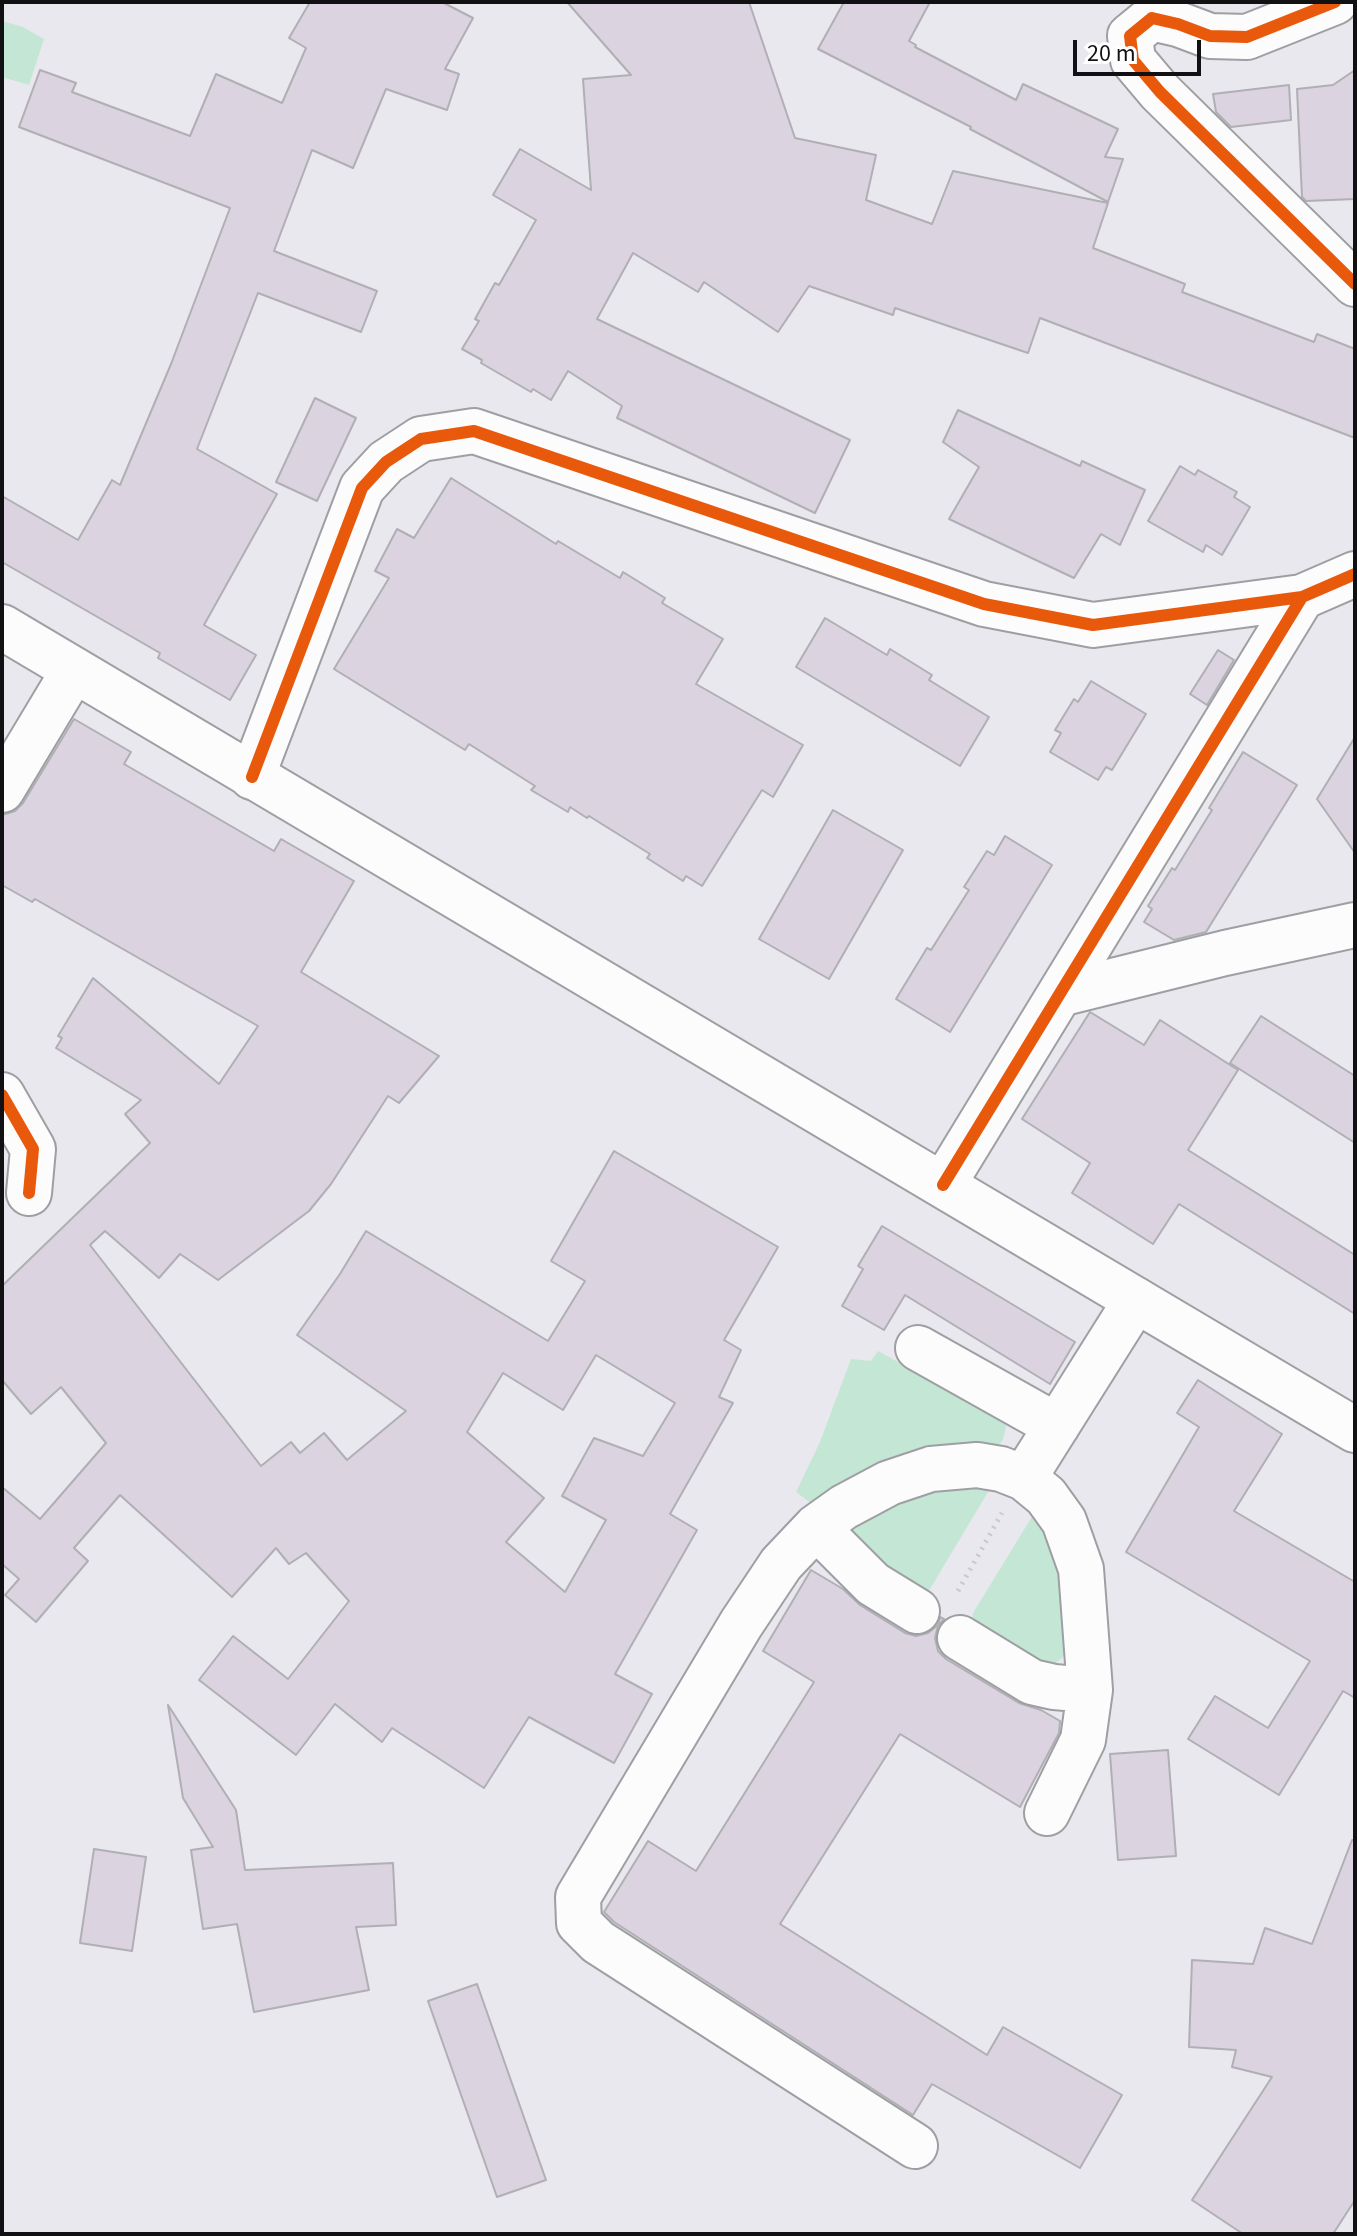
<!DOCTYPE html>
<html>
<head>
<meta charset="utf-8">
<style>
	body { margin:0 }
	#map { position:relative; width:1357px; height:2236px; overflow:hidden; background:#e8e8ee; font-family:"Source Sans 3",sans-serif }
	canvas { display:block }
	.frame { position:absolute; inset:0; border:4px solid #111114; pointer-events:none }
	.scale { position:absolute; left:1073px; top:40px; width:128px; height:36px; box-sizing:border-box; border:4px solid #111114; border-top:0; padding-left:10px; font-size:24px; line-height:28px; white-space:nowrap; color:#111114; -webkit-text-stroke:6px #fff; paint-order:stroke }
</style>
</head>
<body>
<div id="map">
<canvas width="1357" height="2236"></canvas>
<div class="frame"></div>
<div class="scale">20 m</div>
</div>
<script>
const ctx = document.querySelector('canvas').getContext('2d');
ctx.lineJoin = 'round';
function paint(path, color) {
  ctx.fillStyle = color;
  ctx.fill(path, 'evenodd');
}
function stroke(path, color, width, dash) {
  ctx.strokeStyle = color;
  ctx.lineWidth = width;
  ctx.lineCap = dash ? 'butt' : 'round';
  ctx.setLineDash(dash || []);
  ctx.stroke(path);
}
const green = new Path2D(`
	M2 21 23 27 44 39 29 85 2 77Z
	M878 1351 996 1416 1006 1425C1003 1450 997 1446 975 1450L816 1507 796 1492 820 1442 851 1359 871 1361Z
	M959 1481 991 1487 930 1589 918 1593 844 1536 861 1523 913 1493Z
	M1033 1515C1038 1521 1045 1527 1049 1534 1059 1549 1071 1634 1066 1651 1063 1659 1056 1663 1048 1667L972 1625 973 1613Z`);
const building = new Path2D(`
	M310 2H442L473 18 445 69 459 74 447 110 386 89 353 168 312 150 274 251 377 291 361 332 258 293 197 449 277 494 204 625 256 655 230 700 158 658 160 653 2 562V496L78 540 112 480 120 485 171 364 230 208 19 127 40 70 76 83 72 92 190 136 216 74 282 103 306 48 289 38Z
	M567 2H749L795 138 876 155 866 200 932 224 953 171 1108 203 1093 248 1185 284 1182 292 1314 342 1317 334 1355 349V438L1040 318 1028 353 895 308 893 315 809 286 778 332 704 282 698 292 633 253 597 319 850 440 815 513 617 418 622 406 568 371 551 400 533 389 531 392 481 363 482 360 462 349 479 321 475 319 495 283 499 285 536 220 493 195 520 149 591 190 583 79 631 75Z
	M844 2H930L909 41 916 45 915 47 1016 100 1023 84 1118 129 1105 157 1123 159 1108 202 970 129 971 127 818 49Z
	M1355 70V199L1306 201 1302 197 1297 89 1333 85Z
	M1289 85 1291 120 1231 127 1216 112 1213 94Z
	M315 398 356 418 317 501 276 482Z
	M958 410 1080 466 1082 461 1145 490 1120 545 1101 534 1074 578 949 519 979 467 943 442Z
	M1180 466 1195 475 1198 470 1237 492 1234 497 1250 507 1222 555 1206 545 1203 552 1148 521Z
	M451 478 556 544 558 541 620 578 623 572 665 598 662 603 723 639 696 684 803 745 773 797 762 790 702 886 686 876 683 881 647 858 650 854 589 816 587 818 570 807 568 812 531 790 535 786 469 744 465 750 334 669 389 578 375 571 397 529 414 538Z
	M825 618 887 655 890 649 932 675 929 680 989 717 960 766 796 667Z
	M1218 650 1234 660 1207 705 1190 694Z
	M1091 681 1146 714 1112 770 1106 767 1098 780 1050 752 1061 733 1055 730 1074 699 1078 702Z
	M74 719 131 752 124 764 274 851 281 839 354 881 301 972 439 1056 399 1103 388 1096 331 1184 309 1211 218 1280 180 1254 159 1278 105 1231 90 1245 261 1466 291 1442 300 1453 324 1433 347 1460 406 1411 297 1335 340 1274 366 1231 548 1341 585 1281 551 1261 614 1151 778 1247 724 1340 741 1350 719 1397 733 1403 670 1514 697 1530 615 1674 652 1694 614 1763 529 1717 484 1788 392 1728 382 1742 335 1704 296 1755 199 1680 233 1636 288 1679 349 1601 306 1553 289 1564 276 1548 232 1597 120 1495 74 1548 88 1561 36 1622 5 1595 19 1579 2 1564V1487L40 1519 106 1443 61 1387 31 1414 2 1380V1286L150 1143 125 1114 141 1100 56 1048 62 1038 58 1036 93 978 219 1084 258 1026 35 899 32 902 2 885V815L15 811 23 803ZM596 1355 675 1403 643 1456 594 1438 562 1496 606 1520 565 1592 506 1542 544 1498 467 1432 503 1373 563 1410Z
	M1355 737V853L1317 799Z
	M1243 752 1297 785 1206 932 1174 940 1144 922 1152 909 1148 906 1172 868 1175 870 1212 810 1209 808Z
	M833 810 903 850 829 979 759 939Z
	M1005 836 1052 865 950 1032 896 999 927 948 931 950 969 890 964 887 987 851 994 855Z
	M1090 1012 1144 1045 1160 1020 1238 1070 1188 1150 1355 1255V1314L1179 1204 1153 1244 1072 1193 1090 1163 1022 1119Z
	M1261 1016 1355 1076V1143L1230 1063Z
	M882 1226 1075 1342 1050 1384 905 1295 884 1330 842 1306 863 1269 858 1266Z
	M1198 1380 1282 1434 1234 1511 1355 1582V1698L1343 1691 1279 1795 1188 1739 1215 1696 1268 1728 1310 1661 1126 1552 1199 1427 1177 1413Z
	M811 1570 843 1589 860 1605 905 1633 916 1636 928 1633 938 1625 940 1617 944 1619 938 1626 935 1638 938 1651 946 1659 1019 1703 1041 1710 1060 1721 1059 1733 1020 1807 900 1734 780 1924 987 2055 1003 2027 1122 2095 1080 2168 932 2084 913 2115 614 1922 604 1912 648 1841 696 1871 814 1682 763 1651Z
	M168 1705 236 1810 245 1870 393 1863 396 1925 356 1927 369 1990 254 2012 237 1924 203 1929 191 1850 213 1847 183 1798Z
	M1168 1750 1176 1856 1118 1860 1110 1754Z
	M1352 1840 1355 1841V2200L1333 2234H1243L1192 2200 1272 2077 1232 2067 1236 2050 1189 2047 1192 1960 1253 1964 1265 1928 1312 1944Z
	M94 1849 146 1857 132 1951 80 1943Z
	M477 1984 546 2180 497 2197 428 2001Z`);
const path = new Path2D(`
	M958 1591 1002 1513`);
const minor = new Path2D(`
	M1335 2 1247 37 1210 36 1178 24 1152 18 1130 36 1133 60 1160 92 1355 284
	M252 777 362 488 386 462 421 439 474 431 984 604 1093 625 1302 597 1355 574
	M2 790 74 670
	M1060 994 1225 953 1355 925
	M2 1095 33 1149 29 1193
	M943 1185 1302 597
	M918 1348 1057 1426
	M1024 1478 1136 1300
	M816 1527 873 1584 917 1611
	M960 1638 1032 1682 1054 1687 1090 1690
	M915 2146 598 1942 579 1923 578 1897 741 1624 781 1564 816 1527 844 1507 889 1483 931 1469 977 1465 1001 1469 1024 1478 1046 1496 1064 1521 1081 1569 1090 1690 1083 1740 1047 1813`);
const major = new Path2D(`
	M2 627 1355 1430`);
const cycleway = new Path2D(`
	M1335 2 1247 37 1210 36 1178 24 1152 18 1130 36 1133 60 1160 92 1355 284
	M252 777 362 488 386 462 421 439 474 431 984 604 1093 625 1302 597 1355 574
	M2 1095 33 1149 29 1193
	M943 1185 1302 597`);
paint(green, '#c4e6d5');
paint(building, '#dbd3e0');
stroke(building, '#b0afb4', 2);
stroke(minor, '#9e9fa3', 48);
stroke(major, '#9e9fa3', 48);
stroke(path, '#c8c9ca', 5, [2, 6]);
stroke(minor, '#fcfcfc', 44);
stroke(major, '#fcfcfc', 44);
stroke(cycleway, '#e8590c', 12);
</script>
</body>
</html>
